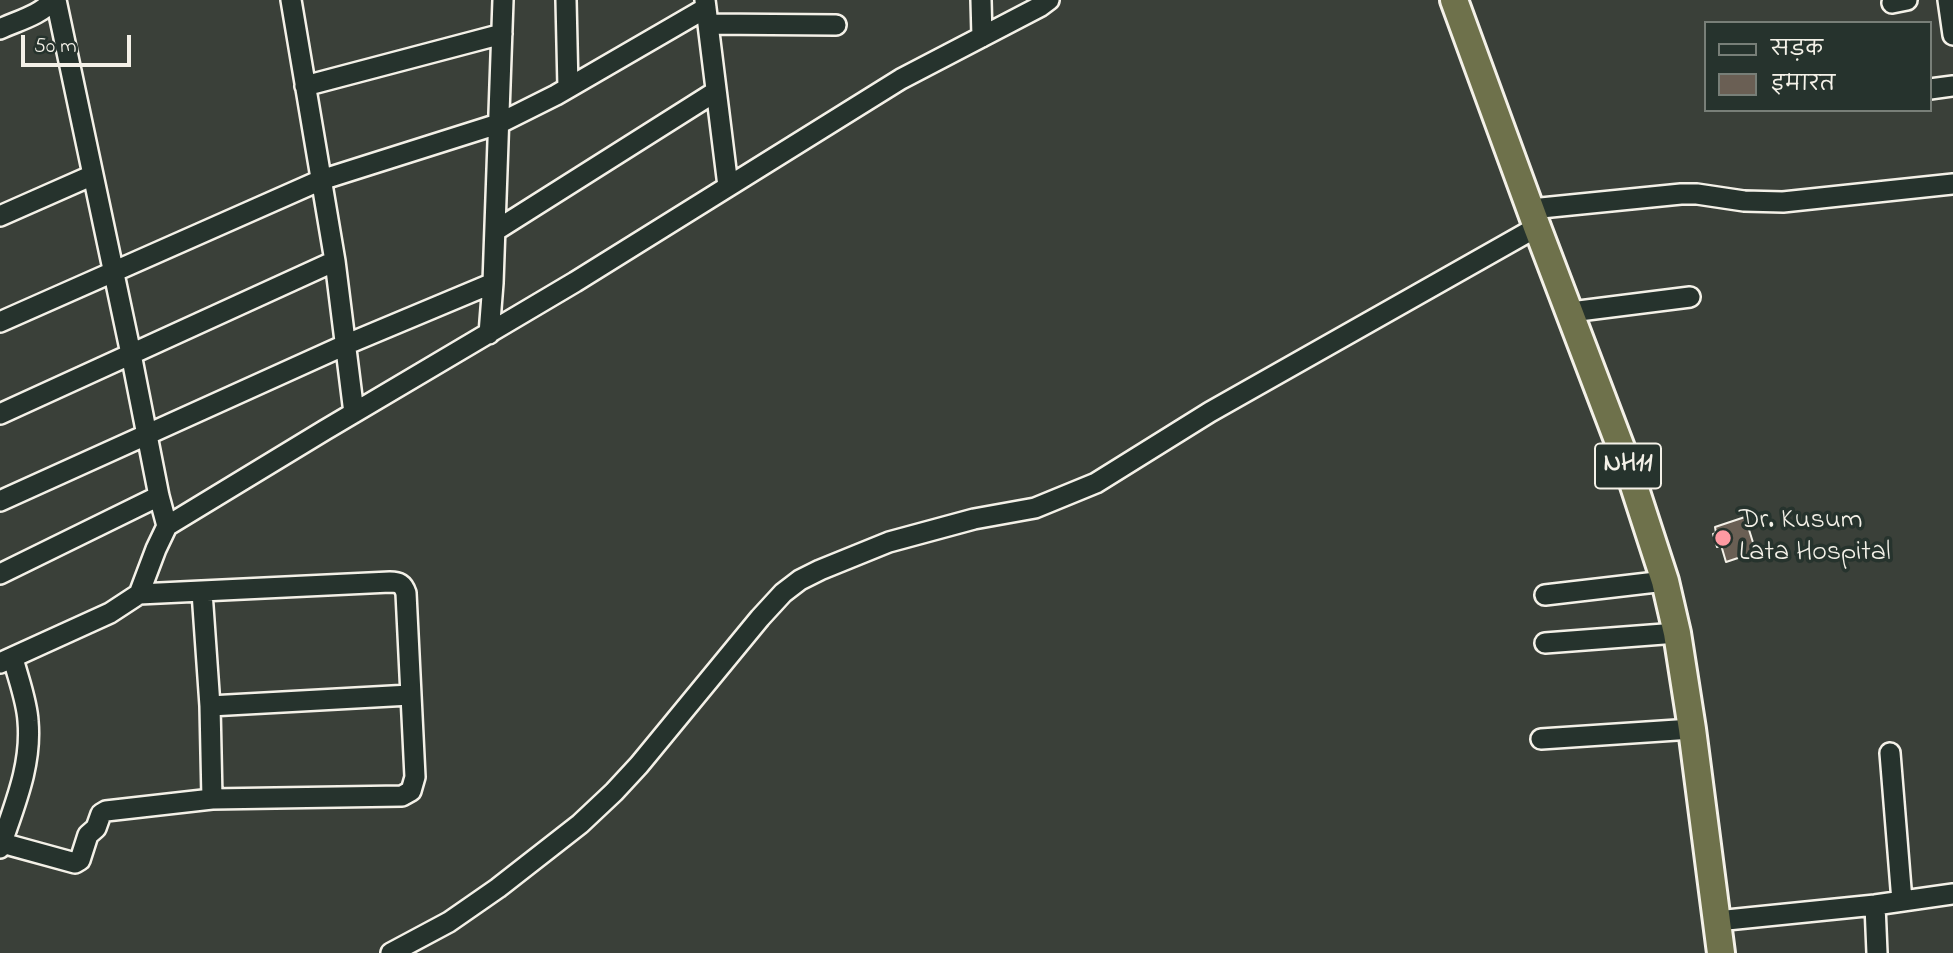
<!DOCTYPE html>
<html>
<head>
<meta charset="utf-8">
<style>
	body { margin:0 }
	#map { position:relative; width:1953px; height:953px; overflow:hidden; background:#3a4039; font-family:"Indie Flower","Playpen Sans Deva",sans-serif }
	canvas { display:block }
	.legend { position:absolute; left:1704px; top:21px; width:228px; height:91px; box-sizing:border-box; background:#26332d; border:2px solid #787f78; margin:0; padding:9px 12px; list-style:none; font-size:21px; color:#f4f1e8 }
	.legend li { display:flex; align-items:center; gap:14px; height:35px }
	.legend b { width:35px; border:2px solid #787f78 }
	.scale { position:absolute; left:21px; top:35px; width:110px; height:32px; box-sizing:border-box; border:4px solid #f4f1e8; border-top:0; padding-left:9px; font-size:21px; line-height:24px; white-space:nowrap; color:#f4f1e8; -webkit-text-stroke:5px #26332d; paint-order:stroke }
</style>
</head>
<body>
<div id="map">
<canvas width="1953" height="953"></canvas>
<ul class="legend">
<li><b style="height:9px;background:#26332d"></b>सड़क</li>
<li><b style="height:19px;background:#6a5f54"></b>इमारत</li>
</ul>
<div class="scale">50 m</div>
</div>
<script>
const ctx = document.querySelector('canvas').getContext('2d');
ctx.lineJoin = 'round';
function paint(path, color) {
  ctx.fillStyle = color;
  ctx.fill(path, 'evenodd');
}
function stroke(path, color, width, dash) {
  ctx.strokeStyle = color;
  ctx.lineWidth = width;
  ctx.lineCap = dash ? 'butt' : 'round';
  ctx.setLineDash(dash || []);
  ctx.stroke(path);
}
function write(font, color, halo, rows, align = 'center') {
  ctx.font = font + ' "Indie Flower",sans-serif';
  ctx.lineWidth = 7;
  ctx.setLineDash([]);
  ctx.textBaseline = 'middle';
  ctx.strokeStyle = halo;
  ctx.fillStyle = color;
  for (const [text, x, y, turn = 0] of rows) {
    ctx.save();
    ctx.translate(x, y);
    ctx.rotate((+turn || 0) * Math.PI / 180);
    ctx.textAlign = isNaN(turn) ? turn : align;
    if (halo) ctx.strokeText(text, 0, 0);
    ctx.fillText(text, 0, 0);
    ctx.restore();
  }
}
const building = new Path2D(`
	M1745 517 1756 552 1726 562 1721 545 1717 547 1713 534 1716 533 1715 527Z`);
const minor = new Path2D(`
	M56 0 131 354 159 496 167 526
	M291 0 335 261 354 413
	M566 0 568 88
	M705 0 728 186
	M981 0 982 37
	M1948 0 1953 35
	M1892 3 1907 0
	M708 24 836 25
	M0 29C17 21 41 15 53 0
	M305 86 502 34
	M1930 89 1953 86
	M1531 209 1681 194H1697L1744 201 1783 202 1953 184
	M0 216 93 175
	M495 231 715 92
	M1571 312 1690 297
	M0 322 321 180 498 124 556 95 706 8
	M489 334 493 283 503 0
	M0 414 335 261
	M0 501 345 345 493 283
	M0 574 159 496
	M202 592 210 706 212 799
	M139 594 156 549 167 526 325 430 575 282 901 79 1041 6 1049 0
	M1545 595 1665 581
	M1545 643 1677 633
	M0 663 110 613 139 594 390 582C399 582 403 584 406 593L415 777 411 791 402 796 212 799 106 811 101 814 96 828 88 835 80 860 75 863 2 843
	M210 706 410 695
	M1541 739 1692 729
	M1890 753 1902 901
	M0 848C14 806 32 766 28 721 27 701 18 678 13 658
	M1875 905 1877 953
	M1717 921 1875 905 1953 894
	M391 953 449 922 498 888 580 824 614 792 639 765 760 618 783 593 800 580 820 570 889 542 974 519 1035 508 1096 483 1210 412 1537 227`);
const highway = new Path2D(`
	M1454 0 1537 227 1626 461 1665 581 1677 633 1692 729 1721 953`);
const markers = [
	[1723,538,9,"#ff9aa2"]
];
const shields = [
	[1628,466,66]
];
const shieldNames = [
	["NH11",1628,466]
];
const poiNames = [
	["Dr. Kusum",1739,522],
	["Lata Hospital",1739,554]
];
paint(building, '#6a5f54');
stroke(building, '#f4f1e8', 2);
stroke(minor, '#f4f1e8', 24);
stroke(highway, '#f4f1e8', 32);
stroke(minor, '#26332d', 19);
stroke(highway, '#6e714b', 26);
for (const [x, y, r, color] of markers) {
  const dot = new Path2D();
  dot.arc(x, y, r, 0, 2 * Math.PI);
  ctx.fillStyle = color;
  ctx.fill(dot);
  stroke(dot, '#26332d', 2.5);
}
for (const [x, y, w] of shields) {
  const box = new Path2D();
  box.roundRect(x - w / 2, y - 22.5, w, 45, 5);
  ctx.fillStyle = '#26332d';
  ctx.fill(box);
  stroke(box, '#f4f1e8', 2);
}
write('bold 26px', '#f4f1e8', null, shieldNames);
write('28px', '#f4f1e8', '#26332d', poiNames, 'left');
</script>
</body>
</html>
